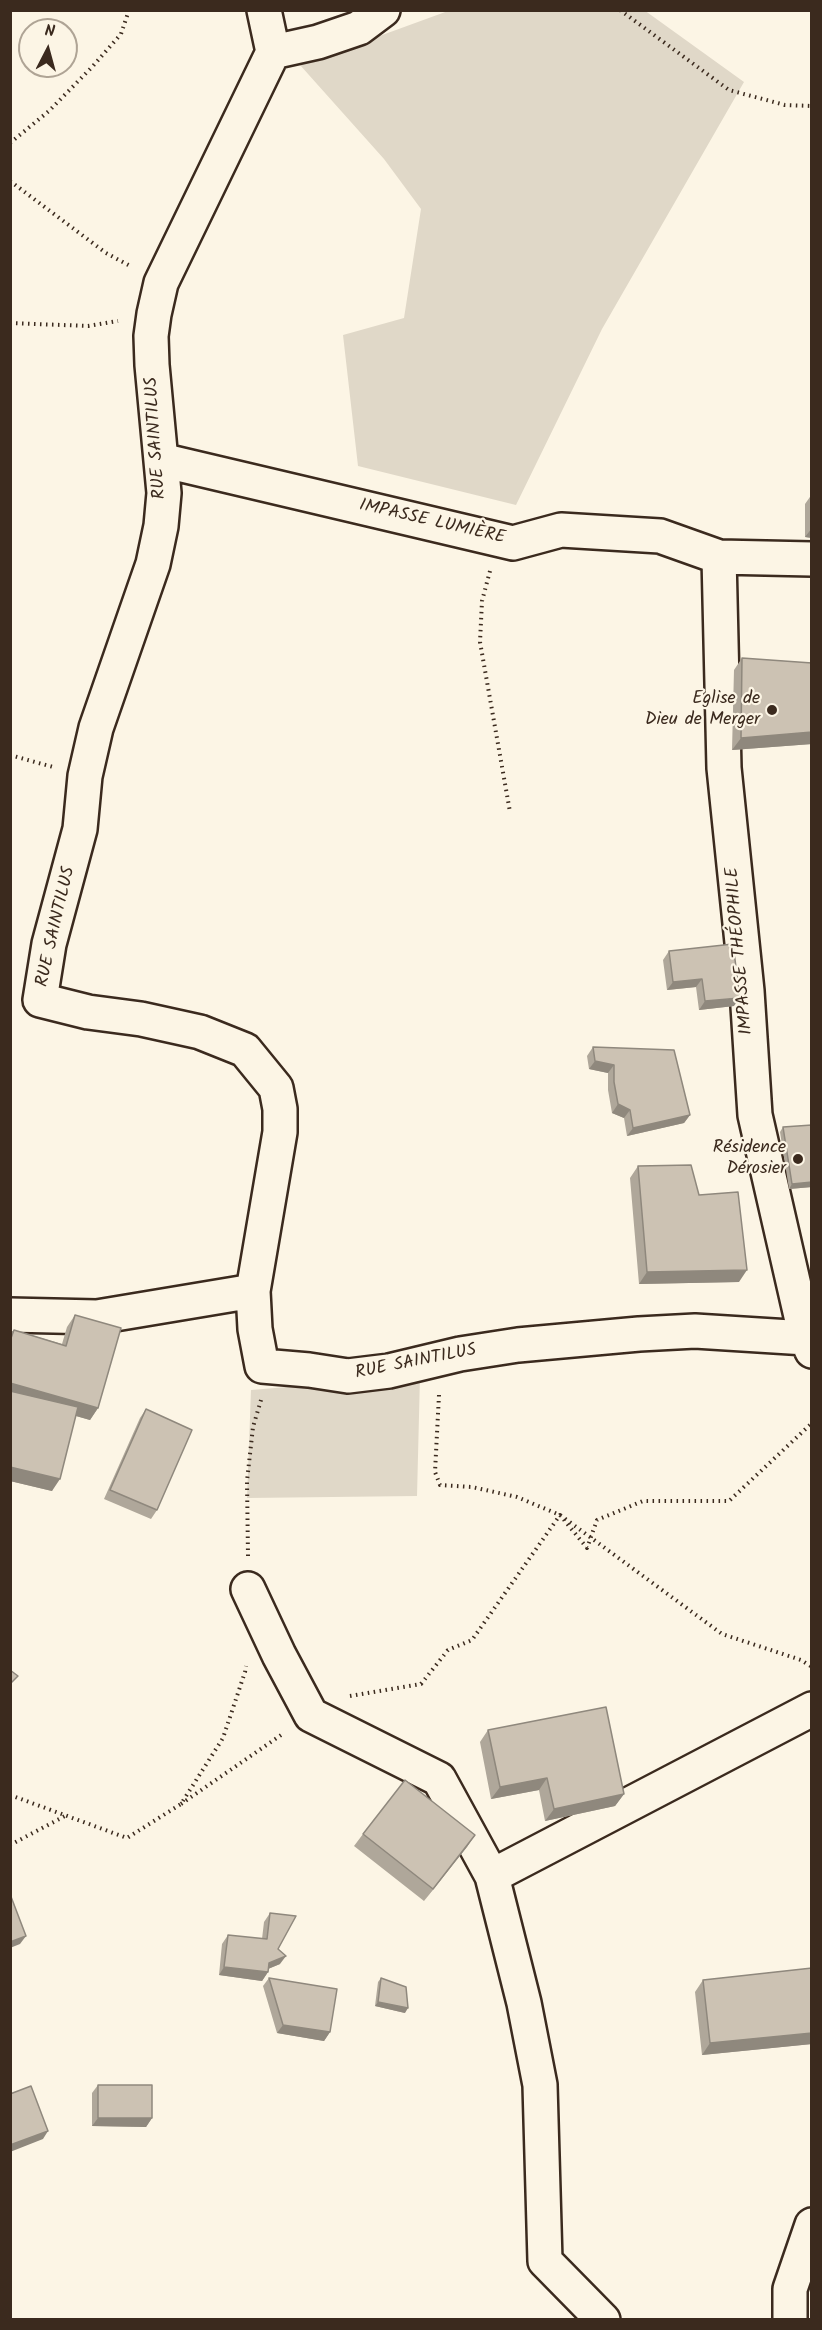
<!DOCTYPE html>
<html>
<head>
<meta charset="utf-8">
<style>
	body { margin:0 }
	#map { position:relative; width:822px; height:2330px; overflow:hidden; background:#fcf5e5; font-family:Kalam,sans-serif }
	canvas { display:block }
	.frame { position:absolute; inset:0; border:12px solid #3b2a1e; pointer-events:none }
	.north { position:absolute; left:18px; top:18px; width:60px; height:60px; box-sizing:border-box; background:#fcf5e5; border:2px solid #afa495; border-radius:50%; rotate:6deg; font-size:16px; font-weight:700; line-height:24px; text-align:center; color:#3b2a1e }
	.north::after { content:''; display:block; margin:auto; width:21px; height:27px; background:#3b2a1e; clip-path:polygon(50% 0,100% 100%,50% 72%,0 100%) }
</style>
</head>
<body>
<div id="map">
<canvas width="822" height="2330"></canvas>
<div class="frame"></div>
<div class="north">N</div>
</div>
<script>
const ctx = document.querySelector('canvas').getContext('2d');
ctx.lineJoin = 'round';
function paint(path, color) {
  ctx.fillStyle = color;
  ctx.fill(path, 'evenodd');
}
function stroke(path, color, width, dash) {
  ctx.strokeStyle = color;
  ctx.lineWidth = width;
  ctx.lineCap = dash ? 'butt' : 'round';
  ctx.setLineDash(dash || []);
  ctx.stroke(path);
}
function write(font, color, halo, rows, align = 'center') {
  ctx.font = font + ' Kalam,sans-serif';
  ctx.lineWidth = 4.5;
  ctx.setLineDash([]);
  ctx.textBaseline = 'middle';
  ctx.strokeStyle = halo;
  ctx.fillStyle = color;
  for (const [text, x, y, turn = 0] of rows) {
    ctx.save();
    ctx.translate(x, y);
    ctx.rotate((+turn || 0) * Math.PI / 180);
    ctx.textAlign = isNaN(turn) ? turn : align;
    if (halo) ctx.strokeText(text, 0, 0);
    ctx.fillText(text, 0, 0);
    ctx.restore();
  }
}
const green = new Path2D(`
	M644 10 744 82 602 329 516 505 358 466 343 335 404 318 421 209 384 159 300 65 448 11Z
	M420 1376 417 1496 247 1498 251 1390Z`);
const path = new Path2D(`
	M620 10 729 90 785 105 812 106
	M10 143 49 111 93 66 121 34 129 10
	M10 181 106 253 132 267
	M10 323 88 326 118 321
	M490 571 482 601 480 642 510 812
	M10 755 53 767
	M439 1395 435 1472 440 1485 472 1487 517 1497 560 1515 722 1634 801 1660 812 1667
	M248 1556 247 1481 253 1427 261 1400
	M350 1696 421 1684 448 1650 472 1640 560 1515 587 1548 597 1520 643 1501H729L812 1423
	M10 1795 127 1838 181 1804 223 1738 245 1672 246 1666
	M181 1804 284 1733
	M10 1845 65 1816`);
const minor = new Path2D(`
	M264 10 273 52
	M383 10 359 28 318 42 273 52 161 283 154 314 151 336 152 365 164 493 161 526 153 564 96 728 85 776 80 829 49 944 40 1000 88 1012 141 1019 200 1032 245 1050 276 1088 280 1109V1132L253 1291 255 1329 262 1366 309 1370 348 1376 389 1371 460 1354 518 1345 639 1334 695 1331 806 1338 812 1351
	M161 460 513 543 561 530 660 536 719 557 812 559
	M719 557 724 768 747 991 755 1115 806 1338H812
	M10 1315 97 1317 253 1291
	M248 1589 279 1655 311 1715 439 1779 492 1876
	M603 2320 545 2261 540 2085 524 2003 492 1876 812 1709
	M790 2320V2289L812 2225`);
const wall = new Path2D(`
	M812 494V538L805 537V504Z
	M742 658 812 663V744L732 750 734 670Z
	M669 951 734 1006 699 1010 696 987 667 990 663 960Z
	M593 1047 690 1115 684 1123 627 1136 624 1118 612 1113 608 1090V1073L589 1069 587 1056Z
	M783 1127 812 1187 789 1189 780 1132Z
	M638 1166 739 1282 639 1284 630 1178Z
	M75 1315 98 1408 90 1420 76 1416 52 1491 10 1481V1335L14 1330 62 1344 67 1327Z
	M146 1409 157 1510 151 1519 104 1499 140 1418Z
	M488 1730 624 1794 615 1806 545 1821 539 1790 491 1799 480 1742Z
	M363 1834 475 1835 424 1901 354 1846Z
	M270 1913 278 1949 280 1964 268 1969V1972L262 1981 219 1975 222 1944 228 1935 262 1939 264 1922Z
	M812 1968V2044L702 2055 695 1992 703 1980Z
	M269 1978 330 2032 324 2041 277 2033 263 1986Z
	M381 1978 405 2013 375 2006 378 1982Z
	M98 2085 152 2118 146 2127 92 2126V2093Z`);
const shadedWall = new Path2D(`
	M812 528V538L805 537Z
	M812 732V744L732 750 741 738Z
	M702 979 696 987 667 990 673 982Z
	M740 998 734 1006 699 1010 705 1001Z
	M595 1061 614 1065 608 1073 589 1069Z
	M618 1104 630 1110 624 1118 612 1113Z
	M690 1115 684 1123 627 1136 633 1128Z
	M812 1182V1187L789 1189 792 1184Z
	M747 1270 739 1282 639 1284 647 1272Z
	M10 1383 98 1408 90 1420 10 1397Z
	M10 1467 60 1479 52 1491 10 1481Z
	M547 1778 539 1790 491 1799 500 1787Z
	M624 1794 615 1806 545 1821 554 1809Z
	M475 1835 467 1847 424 1901 433 1889Z
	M26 1936 20 1944 10 1948V1942Z
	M286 1956 280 1964 263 1971 269 1963Z
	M224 1967 268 1972 262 1981 219 1975Z
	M378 2002 408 2008 405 2013 375 2006Z
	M283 2025 330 2032 324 2041 277 2033Z
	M812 2033V2044L702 2055 710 2043Z
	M98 2118H152L146 2127 92 2126Z
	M48 2131 43 2139 10 2152V2145Z`);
const building = new Path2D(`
	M742 658 812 663V732L741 738Z
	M733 944 740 998 705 1001 702 979 673 982 669 951Z
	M593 1047 674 1050 690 1115 633 1128 630 1110 618 1104 614 1082V1065L595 1061Z
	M812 1125V1182L792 1184 783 1127Z
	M691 1165 699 1195 738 1192 747 1270 647 1272 638 1166Z
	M75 1315 121 1328 98 1408 10 1383V1341L14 1330 66 1346Z
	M10 1391 78 1407 60 1479 10 1467Z
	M146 1409 192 1430 157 1510 110 1490Z
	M10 1670 18 1676 10 1684Z
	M606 1707 624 1794 554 1809 547 1778 500 1787 488 1730Z
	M405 1780 475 1835 433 1889 363 1834Z
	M10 1894 26 1936 10 1942Z
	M270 1913 296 1916 278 1949 286 1956 269 1963 268 1972 224 1967 228 1935 267 1939Z
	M812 1968V2033L710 2043 703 1980Z
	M269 1978 337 1989 330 2032 283 2025Z
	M381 1978 406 1987 408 2008 378 2002Z
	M98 2085H152V2118H98Z
	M31 2086 48 2131 10 2145V2094Z`);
const markers = [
	[772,710,6,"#3b2a1e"],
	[798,1159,6,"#3b2a1e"]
];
const streetNames = [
	["RUE SAINTILUS",157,438,-94],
	["IMPASSE LUMIÈRE",432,523,13],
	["RUE SAINTILUS",57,927,-77],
	["IMPASSE THÉOPHILE",741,951,-95],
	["RUE SAINTILUS",416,1363,-11]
];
const poiNames = [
	["Eglise de",760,700],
	["Dieu de Merger",760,721],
	["Résidence",786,1149],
	["Dérosier",786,1170]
];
paint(green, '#e0d8c8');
stroke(minor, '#3b2a1e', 38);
stroke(path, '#3b2a1e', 4, [1.5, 4.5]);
stroke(minor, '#fcf5e5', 33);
paint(wall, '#afa79a');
paint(shadedWall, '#8f887d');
paint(building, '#ccc2b3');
stroke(building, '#8f887d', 1.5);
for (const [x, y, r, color] of markers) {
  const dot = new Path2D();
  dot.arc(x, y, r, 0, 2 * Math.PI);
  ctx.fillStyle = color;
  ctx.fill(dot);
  stroke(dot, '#fcf5e5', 2);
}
write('18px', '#3b2a1e', '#fcf5e5', streetNames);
write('18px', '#3b2a1e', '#fcf5e5', poiNames, 'right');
</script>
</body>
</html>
